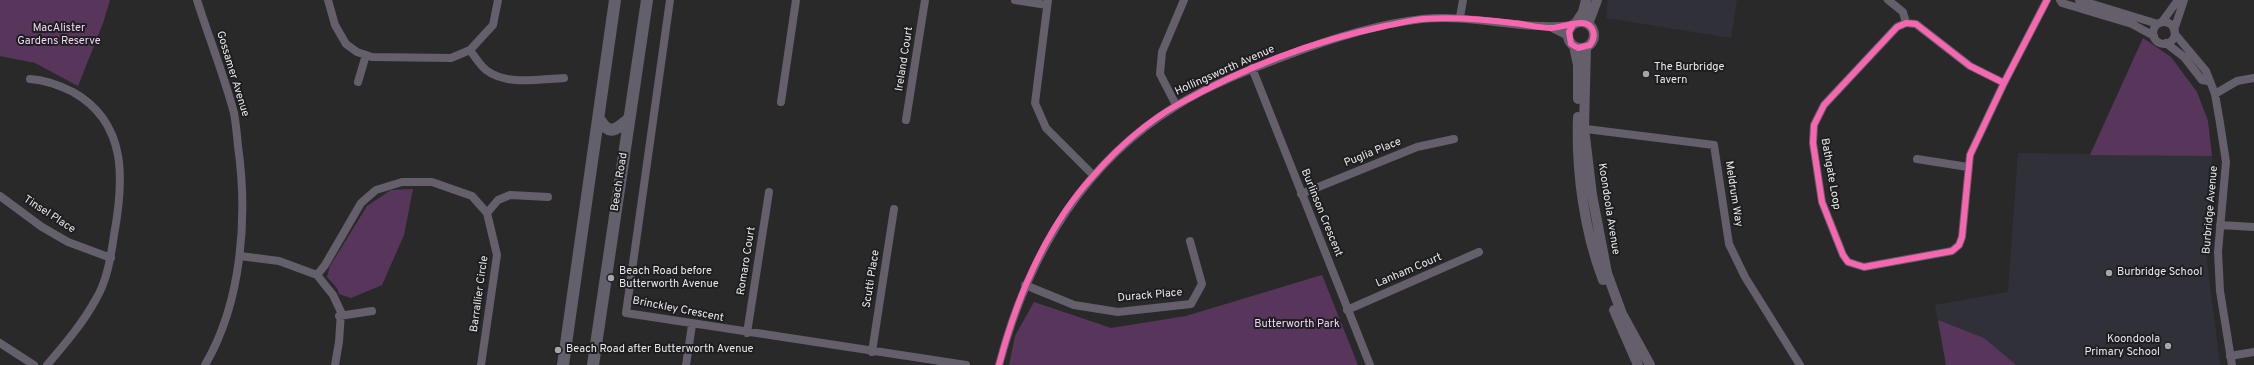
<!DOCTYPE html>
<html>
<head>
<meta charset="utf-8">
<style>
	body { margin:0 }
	canvas { display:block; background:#29292a }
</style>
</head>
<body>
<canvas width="2254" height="365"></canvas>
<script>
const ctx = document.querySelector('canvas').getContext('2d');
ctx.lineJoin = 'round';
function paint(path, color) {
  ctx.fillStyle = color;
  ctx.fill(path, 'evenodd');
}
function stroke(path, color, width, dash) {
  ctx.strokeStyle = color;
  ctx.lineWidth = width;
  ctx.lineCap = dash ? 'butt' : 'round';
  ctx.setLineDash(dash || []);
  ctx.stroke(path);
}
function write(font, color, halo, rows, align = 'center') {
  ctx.font = font + ' Overpass,sans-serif';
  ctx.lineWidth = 4;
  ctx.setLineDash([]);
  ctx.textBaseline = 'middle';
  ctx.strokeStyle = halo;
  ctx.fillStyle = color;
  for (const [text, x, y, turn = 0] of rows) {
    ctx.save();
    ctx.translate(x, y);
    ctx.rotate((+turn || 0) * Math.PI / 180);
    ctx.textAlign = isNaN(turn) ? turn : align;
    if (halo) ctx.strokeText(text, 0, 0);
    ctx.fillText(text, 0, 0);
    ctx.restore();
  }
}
const built = new Path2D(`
	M1608 0H1737L1731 38 1606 18Z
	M2018 153 2212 156 2206 254 2220 365H1946L1935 305 2008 292Z`);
const green = new Path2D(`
	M0 0H110L103 23 78 86 35 63 0 56Z
	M2143 38 2171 57 2197 92 2208 121 2212 156 2090 155Z
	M413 189 404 235 382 285 351 298 339 294 337 288 327 277 330 266 367 206 391 190Z
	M1322 275 1358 365H1009L1015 336 1034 302 1111 328 1186 316Z
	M1938 320 1984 338 2016 365H1946Z`);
const minor = new Path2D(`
	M197 0C209 38 224 75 234 113 236 124 237 135 238 146 248 217 242 302 205 365
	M328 0 335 25 346 44 357 52 372 57 451 58 470 50 493 25 498 0
	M670 0 626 313 966 365
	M1015 0 1047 5
	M1048 0 1035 103 1046 128 1093 175
	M1888 0 1903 12 1906 23
	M2060 0 2062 3 2132 24 2154 36
	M2079 0 2158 24
	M1460 17 1463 0
	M2162 22 2178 0
	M2153 33a11 11 0 1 1 22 0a11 11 0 1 1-22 0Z
	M1552 28 1568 36
	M2174 30 2184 0
	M2175 34 2206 71 2215 94 2220 123 2226 162 2218 252 2220 291 2232 365
	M2166 43 2184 57 2202 80 2208 81
	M470 50C475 57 480 65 486 70 506 86 540 79 564 78
	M1252 68 1370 365
	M30 79C45 80 59 85 73 92 128 123 124 181 114 235 111 256 107 281 96 299 83 323 65 344 47 365
	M358 82 366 55
	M2004 83 1970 66 1916 24 1906 23 1897 27 1824 105 1814 125 1813 143 1822 202 1843 255 1848 262 1864 267 1952 251 1959 245 1962 237 1970 155 2004 83 2047 0
	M2215 94 2237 81 2254 78
	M781 102 796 0
	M1176 105 1160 74 1162 52 1184 0
	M906 120 925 0
	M1578 128 1714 145 1729 244 1745 277 1800 365
	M1917 159 1968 167
	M1301 194 1417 147 1454 139
	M0 196 42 227 68 242 111 258
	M487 213 498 200 510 195 548 197
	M2220 225 2254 227
	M240 256 279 261 317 275 333 295 341 312 339 342 335 365
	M317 275 325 265 361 203 376 190 402 182H432L472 196 487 213 497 255 481 365
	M1025 285 1074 305 1118 312 1191 304 1202 284 1190 241
	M1347 310 1479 252
	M339 316 372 311
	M747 333 769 192
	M0 343 34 365
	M872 352 894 209
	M2230 356 2254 352
	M686 365 692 325
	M999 365C1027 259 1080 165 1176 106 1207 86 1249 70 1283 57 1327 40 1375 24 1422 19 1473 14 1523 31 1573 25`);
const tertiary = new Path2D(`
	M1568 35a13 13 0 1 1 26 0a13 13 0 1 1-26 0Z
	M1576 23 1583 12 1586 0
	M1588 24 1597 0
	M1574 46 1578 65V99
	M1586 47 1584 128 1592 195 1607 273 1622 314 1650 365
	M1578 117C1576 171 1584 230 1603 280
	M1614 310 1638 365`);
const primary = new Path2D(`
	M599 119C610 137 616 129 629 119
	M563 365 615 0
	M593 365 647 0`);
const cycleway = new Path2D(`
	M2004 83 1970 66 1916 24 1906 23 1897 27 1824 105 1814 125 1813 143 1822 202 1843 255 1848 262 1864 267 1952 251 1959 245 1962 237 1970 155 2004 83 2047 0
	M999 365C1017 297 1045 228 1094 175 1117 149 1147 122 1177 105 1241 69 1313 41 1385 26 1397 24 1410 20 1423 19 1453 17 1483 19 1513 23 1525 24 1539 28 1551 28 1564 28 1588 15 1593 31 1595 37 1593 41 1590 45L1578 48 1571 44 1569 32 1573 25`);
const markers = [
	[1646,74,4,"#a5a6a7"],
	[2109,273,4,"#a5a6a7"],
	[611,278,4,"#a5a6a7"],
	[2168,346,4,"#a5a6a7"],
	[558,350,4,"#a5a6a7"]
];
const parkNames = [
	["MacAlister",59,29],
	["Gardens Reserve",59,42],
	["Butterworth Park",1297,325]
];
const streetNames = [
	["Ireland Court",905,59,-81],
	["Hollingsworth Avenue",1225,71,-24],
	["Gossamer Avenue",232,74,73],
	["Puglia Place",1373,153,-22],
	["Bathgate Loop",1830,174,80],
	["Beach Road",620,182,-81],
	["Meldrum Way",1733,194,81],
	["Koondoola Avenue",1608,209,81],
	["Burbridge Avenue",2211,210,-85],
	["Burlinson Crescent",1321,213,68],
	["Tinsel Place",49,215,33],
	["Romaro Court",747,261,-81],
	["Lanham Court",1409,271,-23],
	["Scutti Place",872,279,-81],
	["Barrallier Circle",480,294,-82],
	["Durack Place",1150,296,-5],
	["Brinckley Crescent",678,310,11]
];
const poiNames = [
	["The Burbridge",1654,68],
	["Tavern",1654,81],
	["Beach Road before",619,272],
	["Butterworth Avenue",619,285],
	["Burbridge School",2117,273],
	["Koondoola",2160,340,"right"],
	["Primary School",2160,353,"right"],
	["Beach Road after Butterworth Avenue",566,350]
];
paint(built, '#303038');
paint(green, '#58365c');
stroke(minor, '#645f6b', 8);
stroke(tertiary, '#645f6b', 10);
stroke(primary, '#64606b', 12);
stroke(cycleway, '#f766af', 6);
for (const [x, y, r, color] of markers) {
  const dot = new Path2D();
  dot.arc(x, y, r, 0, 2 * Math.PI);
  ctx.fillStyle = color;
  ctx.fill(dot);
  stroke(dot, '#1e1e21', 1.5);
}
write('11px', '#f2d4f6', '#1e1e21', parkNames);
write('11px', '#e8e9eb', '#1e1e21', streetNames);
write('11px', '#e8e9eb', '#1e1e21', poiNames, 'left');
</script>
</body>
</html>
